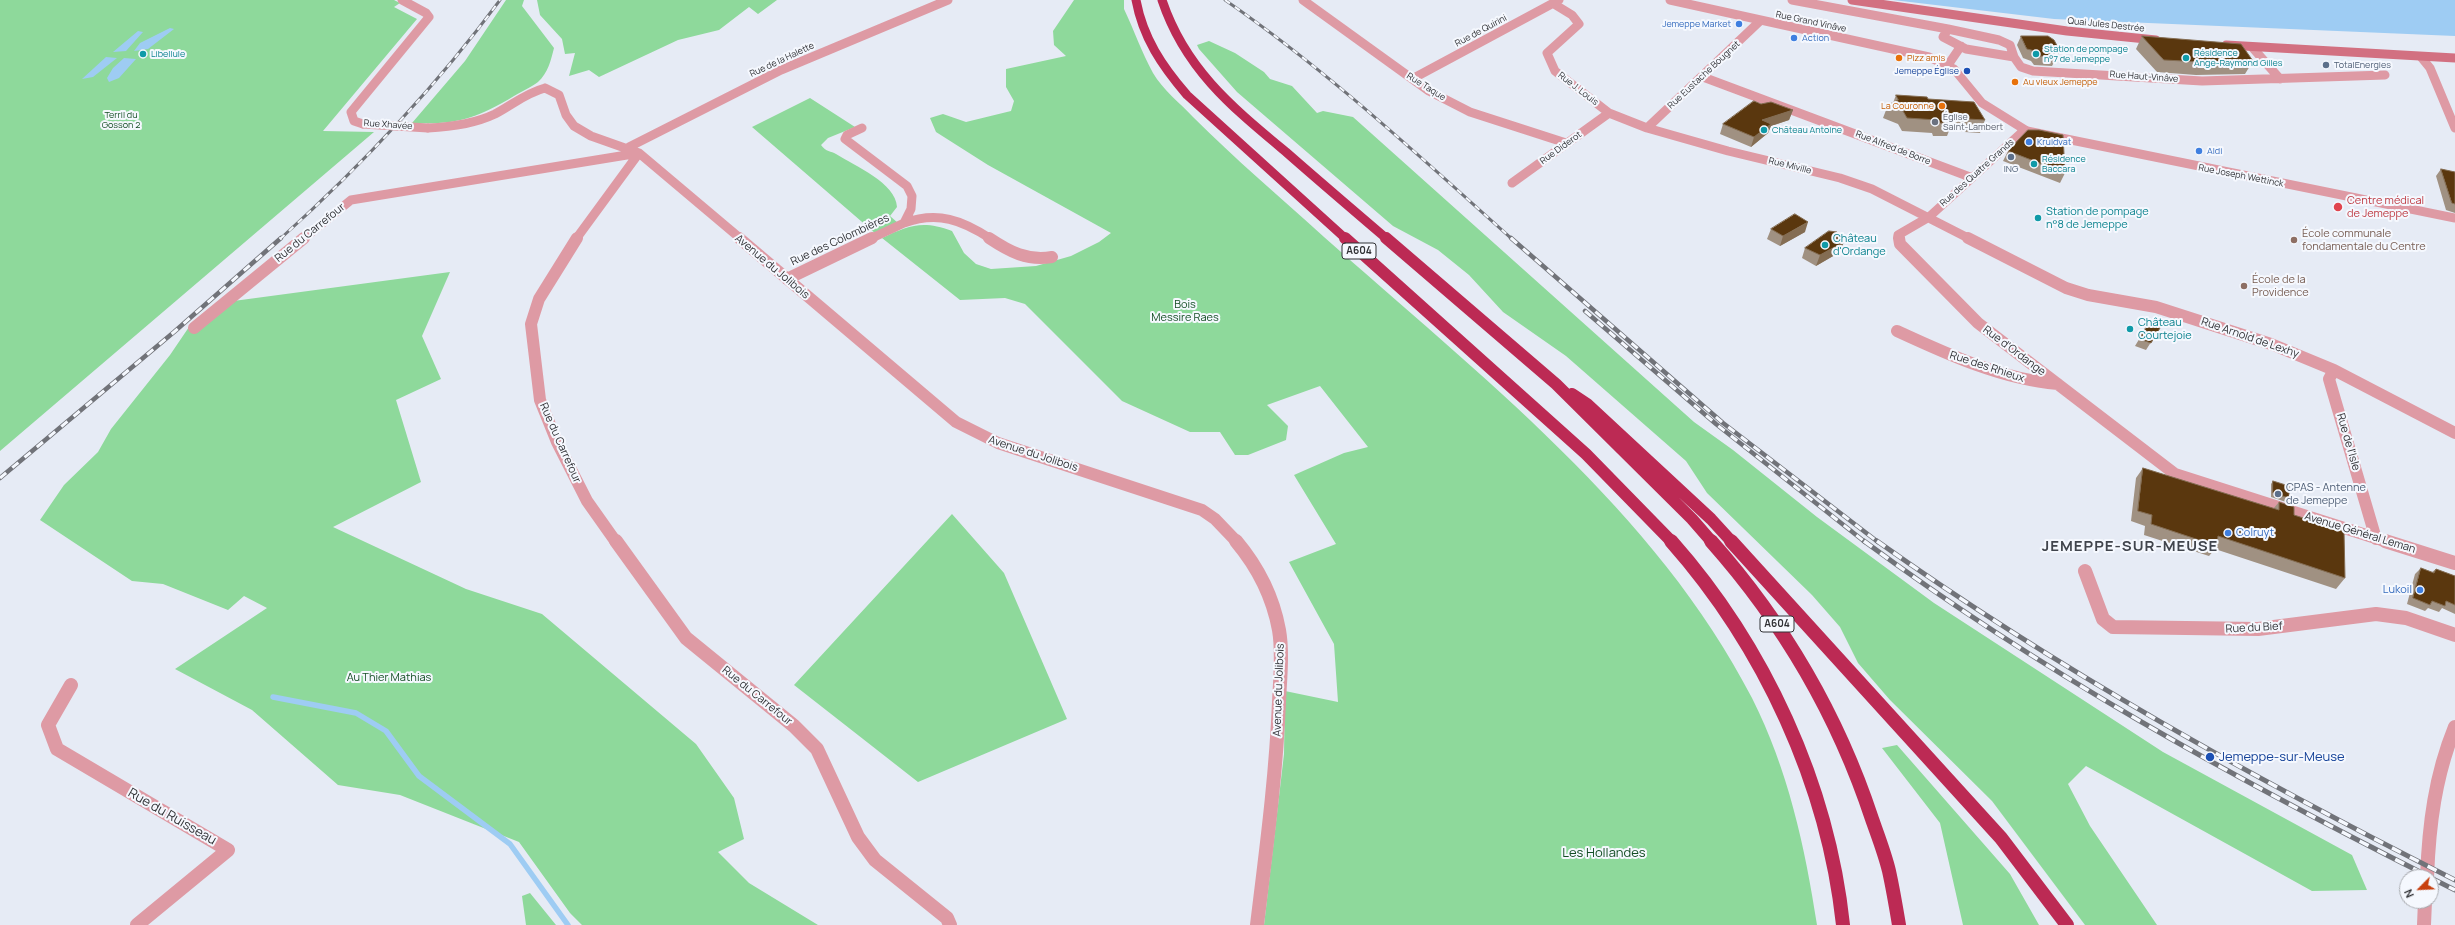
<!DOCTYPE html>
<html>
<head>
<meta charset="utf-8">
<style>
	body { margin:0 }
	#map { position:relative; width:2455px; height:925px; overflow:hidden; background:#e6ebf5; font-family:Manrope,sans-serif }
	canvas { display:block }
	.north { position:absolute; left:2399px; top:869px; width:40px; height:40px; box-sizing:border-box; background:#f5f8fe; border:1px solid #a7a9ae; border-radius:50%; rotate:246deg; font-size:11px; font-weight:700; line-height:16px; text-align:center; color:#313236 }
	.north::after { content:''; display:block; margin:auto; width:14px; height:18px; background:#c8400f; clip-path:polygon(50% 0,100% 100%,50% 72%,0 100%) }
</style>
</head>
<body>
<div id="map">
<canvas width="2455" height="925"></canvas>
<div class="north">N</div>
</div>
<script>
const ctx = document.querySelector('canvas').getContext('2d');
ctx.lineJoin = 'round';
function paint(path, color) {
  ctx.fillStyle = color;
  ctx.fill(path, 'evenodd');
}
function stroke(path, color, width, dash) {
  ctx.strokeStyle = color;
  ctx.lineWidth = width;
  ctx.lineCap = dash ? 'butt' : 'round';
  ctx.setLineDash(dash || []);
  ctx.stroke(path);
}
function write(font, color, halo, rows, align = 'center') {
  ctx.font = font + ' Manrope,sans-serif';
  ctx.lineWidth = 4;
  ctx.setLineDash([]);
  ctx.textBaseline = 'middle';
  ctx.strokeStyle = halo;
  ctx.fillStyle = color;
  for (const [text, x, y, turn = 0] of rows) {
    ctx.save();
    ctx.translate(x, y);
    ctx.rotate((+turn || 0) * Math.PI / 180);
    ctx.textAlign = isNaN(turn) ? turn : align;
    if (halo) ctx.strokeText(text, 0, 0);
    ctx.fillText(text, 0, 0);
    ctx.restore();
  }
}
const green = new Path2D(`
	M0 0H394L400 3 394 7 417 19 323 131 374 132 0 451Z
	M506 0H524L522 6 554 48C551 60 548 73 538 82 532 87 522 91 514 96 476 119 456 125 412 123L465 61Z
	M537 0H777L758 14 749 7 719 30 678 40 599 77 589 70 569 76 575 53 565 54 562 39 540 15Z
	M1074 0H1124V9C1134 30 1142 53 1153 73 1163 90 1180 103 1193 117 1235 159 1280 197 1324 237 1478 374 1657 512 1752 698 1788 769 1805 847 1817 925H1264L1284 754 1285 691 1338 702 1334 644 1289 562 1336 544 1294 475 1344 453 1368 447 1320 386 1267 405 1288 426 1286 440 1248 455H1235L1220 432H1190L1122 401 1025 304 1005 298 960 300 882 238C909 225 923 220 952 231L964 253 976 264 991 269 1036 266 1071 256 1099 242 1111 233 988 165 936 132 930 118 943 114 966 122 1011 111 1014 101 1006 87V69L1066 56 1054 45 1053 31Z
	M1209 41 1235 53 1264 72 1270 79 1292 86 1317 113 1323 111 1353 117 1694 422 1733 450 1817 517 1934 603 2163 752 2352 855 2367 890 2312 891 2086 766 2068 784 2090 826 2157 925H2085L1992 801 1890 700 1858 663 1840 627 1812 595 1707 493 1686 461 1566 356 1503 312 1469 275 1438 250 1393 226 1237 92 1199 49 1197 45Z
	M810 98 855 127 828 138 821 145C826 152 831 151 836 154 855 166 896 183 897 207L890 216 898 223 876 234 752 127Z
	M450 272 422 336 441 379 396 400 421 482 333 527 466 589 542 614 696 744 734 798 744 839 718 852 749 883 818 925H582L570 913 519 842 400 795 338 785 252 710 175 669 267 608 244 596 228 610 163 584 132 581 40 520 64 485 98 452 111 429 170 355 189 327 226 302Z
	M952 514 1004 573 1067 719 918 782 794 685Z
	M1897 745 2010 874 2039 925H1963L1940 823 1882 748Z
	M530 893 556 925H526L522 896Z`);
const water = new Path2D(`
	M1893 0H2455V36L2054 19Z
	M170 28 174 29 148 49 134 51 140 43Z
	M138 31 143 32 126 51 113 52Z
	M106 57 117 58 93 77 82 79Z
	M124 58 136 59 119 78 109 82 107 78 113 68Z`);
const stream = new Path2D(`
	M273 697 356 713 386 731 419 776 510 844 568 925`);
const minorFar2 = new Path2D(`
	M1303 0 1429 91 1470 112 1566 143
	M1792 0 1948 29
	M1554 4 1572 15 1579 24 1547 53 1555 71 1609 113 1647 128 1728 151 1840 178 1872 189 1970 239
	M1948 29 1999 40 2010 45 2014 57 1966 49 1943 37Z
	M2252 47 2280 79
	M2014 57 2021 67 2033 71 2202 81 2385 75
	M1948 65 1961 46
	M1703 77 1970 177
	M1412 79 1559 0
	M545 88 559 95 566 115 574 126 591 136 639 153 741 239
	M363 124 354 121 351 112 429 17 426 13 402 0
	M428 128C451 127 474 124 495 114 512 105 526 93 545 88
	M862 128 847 135 845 139 907 186 912 196 911 209 904 223 870 239
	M1647 128 1760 21
	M629 147 781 70 948 0
	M1512 183 1609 113
	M904 223C938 211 962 220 991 239
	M303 239 351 200 639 153
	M576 239 639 153
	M1899 239 1898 235 1929 217 2020 134 2027 131`);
const minorFar1 = new Path2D(`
	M577 238 539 299 531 324 540 400 557 442 587 501 616 542
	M739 238 956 422 998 443 1202 510 1215 519 1237 542
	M989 238C1010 252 1027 261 1052 257
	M1899 238 1900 244 1978 323 2175 474 2388 542
	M1968 238 2066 288 2088 295 2156 307 2271 344 2334 370 2455 433
	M787 279 872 238
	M194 328 304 238
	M1897 331C1949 355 2001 379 2058 384
	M2334 370 2329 379 2376 539`);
const minor = new Path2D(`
	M616 541 686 638 794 726 817 749 858 837 875 860 947 918 950 925
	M1236 541C1257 566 1273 597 1279 630 1283 653 1280 678 1279 702 1276 777 1266 851 1257 925
	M2385 541 2455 563
	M2085 571 2103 619 2113 627 2258 629 2376 614 2406 618 2455 635
	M71 685 48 725 57 749 228 850 137 925`);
const tertiaryFar1 = new Path2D(`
	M1670 0 1929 57 1954 69 1982 103 2027 131 2455 218
	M2421 57 2430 68 2455 128`);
const tertiary = new Path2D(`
	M2427 877C2429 825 2435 776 2455 727
	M2424 925 2425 901`);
const secondary = new Path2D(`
	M1852 0 2067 31 2156 40
	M2226 45 2455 58`);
const motorwayFar2 = new Path2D(`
	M1136 0C1143 38 1162 66 1187 95L1346 239
	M1162 0C1185 69 1232 107 1286 152 1319 181 1353 210 1387 239`);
const motorwayFar1 = new Path2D(`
	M1345 238 1586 454 1672 542
	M1386 238 1556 384 1692 519 1712 542
	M1572 394 1587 404 1711 519 1732 542`);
const motorway = new Path2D(`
	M1671 541C1764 646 1828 784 1843 925
	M1711 541C1783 622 1838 716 1872 819 1878 836 1885 854 1889 871 1893 889 1896 907 1899 925
	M1731 541 2001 838 2067 925`);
const railFar2 = new Path2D(`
	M1225 0C1328 71 1419 156 1512 239
	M280 239C361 166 435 88 500 0`);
const railFar1 = new Path2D(`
	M1511 238 1723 423 1878 542
	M1585 311 1716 424 1865 542
	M0 478 174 332 281 238`);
const rail = new Path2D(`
	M1864 541C2041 672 2234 778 2430 877
	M1877 541C2060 671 2255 779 2455 880
	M2431 878 2455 890`);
const minorBridge = new Path2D(`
	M363 124 428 128`);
const wall = new Path2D(`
	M2021 36 2060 51 2052 66 2034 65 2031 61 2023 58 2017 45Z
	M2142 36 2253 61 2245 74 2196 75 2157 72 2136 49Z
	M1896 95 1928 99 1985 120 1980 133 1949 131 1947 136H1933L1932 133 1902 131 1898 124 1883 118 1888 105 1893 103Z
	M1761 104 1793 110 1789 120 1771 126 1768 133 1751 147 1720 134 1723 124Z
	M2008 151 2065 173 2060 183 2003 161Z
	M2441 169 2455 172V213L2446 210 2436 176Z
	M1771 229 1805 232 1780 246 1767 239Z
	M1805 248 1840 252 1816 266 1802 258Z
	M2149 323 2160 328 2146 350 2135 346Z
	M2143 468 2273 509 2279 502 2294 515 2345 578 2336 589 2215 549 2209 556 2144 535 2145 526 2131 521 2136 478Z
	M2273 481 2289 498 2286 502 2271 497V484Z
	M2421 568 2432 572 2436 569 2455 576V614L2442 608 2439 612 2428 608 2425 611 2407 604 2415 574Z`);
const shadedWall = new Path2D(`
	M2060 51 2055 61 2057 57 2054 53Z
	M1793 110 1789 120 1771 126 1768 133 1751 147 1754 137 1762 120Z
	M1808 222 1805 232 1780 246 1783 236Z
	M1844 242 1840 252 1816 266 1820 255Z`);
const building = new Path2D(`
	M2021 36H2048L2054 40 2060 51 2054 53 2057 57 2039 56 2035 51 2027 49Z
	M2142 36 2241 44 2253 61 2203 62 2164 60Z
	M1896 95 1927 97 1928 99 1974 102 1985 120 1950 118 1953 123H1939L1937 120 1907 118 1903 111 1888 105 1898 100Z
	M1754 101 1761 104 1771 102 1793 110 1762 120 1771 124 1754 137 1723 124Z
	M2028 130H2039L2063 135 2065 173 2008 151Z
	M2441 169 2455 172V204L2452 203Z
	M1795 214 1808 222 1783 236 1771 229Z
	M1829 231 1837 232 1844 242 1820 255 1805 248Z
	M2149 323 2160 328 2151 343 2139 339Z
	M2143 468 2279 510V502L2294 507V515L2344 531 2345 578 2218 536 2217 546 2151 524 2152 515 2138 511Z
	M2273 481 2289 486V498L2273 493Z
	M2421 568 2434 573 2436 569 2455 576V605L2446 601 2445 606 2432 601 2430 605 2413 598Z`);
const markers = [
	[1739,24,4,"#3f7fe0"],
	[1794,38,4,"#3f7fe0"],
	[143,54,4,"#0f9aa8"],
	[2036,54,4,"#0f9aa8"],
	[1899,58,4,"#e8710a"],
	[2186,58,4,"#0f9aa8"],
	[2326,65,4,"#5c6f8a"],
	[1967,71,4,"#1a4fb4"],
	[2015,82,4,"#e8710a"],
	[1942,106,4,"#e8710a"],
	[1935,122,4,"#6b7280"],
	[1764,130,4,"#0f9aa8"],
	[2029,142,4,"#3f7fe0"],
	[2199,151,4,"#3f7fe0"],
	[2011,157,4,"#5c6f8a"],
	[2034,164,4,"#0f9aa8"],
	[2338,207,5,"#e0444e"],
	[2038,218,4,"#0f9aa8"],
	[2294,240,4,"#8d6e63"],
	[1825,245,4,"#0f9aa8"],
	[2244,286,4,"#8d6e63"],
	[2130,329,4,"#0f9aa8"],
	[2278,494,4,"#5c6f8a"],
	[2228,533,4,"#3f7fe0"],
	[2420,590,4,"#3f7fe0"],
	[2210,757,5,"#1a4fb4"]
];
const farStreetnames = [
	["Rue Grand Vinâve",1811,22,12],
	["Quai Jules Destrée",2106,25,6],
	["Rue de Quirini",1481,31,-28],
	["Rue de la Halette",782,60,-25],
	["Rue Eustache Bougnet",1704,75,-43],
	["Rue Haut-Vinâve",2144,77,4],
	["Rue Taque",1426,87,32],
	["Rue J. Louis",1578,89,38],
	["Rue Xhavée",388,125,4],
	["Rue Diderot",1561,148,-36],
	["Rue Alfred de Borre",1893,148,21],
	["Rue Miville",1790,166,14],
	["Rue des Quatre Grands",1977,173,-42],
	["Rue Joseph Wettinck",2241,176,11]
];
const farShopnames = [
	["Jemeppe Market",1731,24,"right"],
	["Action",1802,38],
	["Kruidvat",2037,142],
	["Aldi",2207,151]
];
const farCulturenames = [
	["Station de pompage",2044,49],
	["n°7 de Jemeppe",2044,59],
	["Résidence",2194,53],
	["Ange-Raymond Gilles",2194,63],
	["Libellule",151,54],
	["Château Antoine",1772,130],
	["Résidence",2042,159],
	["Baccara",2042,169]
];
const farFoodnames = [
	["Pizz amis",1907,58],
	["Au vieux Jemeppe",2023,82],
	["La Couronne",1934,106,"right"]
];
const farServicenames = [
	["TotalEnergies",2334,65],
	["ING",2011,169,"center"]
];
const farTransitnames = [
	["Jemeppe Église",1959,71]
];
const farParknames = [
	["Terril du",121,115],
	["Gosson 2",121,125]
];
const farWorshipnames = [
	["Église",1943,117],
	["Saint-Lambert",1943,127]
];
const shields = [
	[1359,251,34],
	[1777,624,34]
];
const shieldNames = [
	["A604",1359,251],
	["A604",1777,624]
];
const healthNames = [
	["Centre médical",2347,201],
	["de Jemeppe",2347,214]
];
const cultureNames = [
	["Station de pompage",2046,212],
	["n°8 de Jemeppe",2046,225],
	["Château",1833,239],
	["d'Ordange",1833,252],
	["Château",2138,323],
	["Courtejoie",2138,336]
];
const streetNames = [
	["Rue du Carrefour",310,233,-39],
	["Rue des Colombières",840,240,-25],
	["Avenue du Jolibois",772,267,40],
	["Rue Arnold de Lexhy",2250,338,19],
	["Rue d'Ordange",2014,351,37],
	["Rue des Rhieux",1987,367,18],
	["Rue de l'Isle",2348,442,74],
	["Rue du Carrefour",560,443,66],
	["Avenue du Jolibois",1033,454,18],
	["Avenue Général Leman",2360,533,17],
	["Rue du Bief",2254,628,-3],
	["Avenue du Jolibois",1279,690,-88],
	["Rue du Carrefour",757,696,39]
];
const educationNames = [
	["École communale",2302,234],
	["fondamentale du Centre",2302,247],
	["École de la",2252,280],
	["Providence",2252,293]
];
const parkNames = [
	["Bois",1185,305],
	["Messire Raes",1185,318],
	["Au Thier Mathias",389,678]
];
const serviceNames = [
	["CPAS - Antenne",2286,488],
	["de Jemeppe",2286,501]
];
const shopNames = [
	["Colruyt",2236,533],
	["Lukoil",2412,590,"right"]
];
const nearTransitnames = [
	["Jemeppe-sur-Meuse",2219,757]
];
const nearStreetnames = [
	["Rue du Ruisseau",172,817,30]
];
const nearParknames = [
	["Les Hollandes",1604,853]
];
const districtNames = [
	["JEMEPPE-SUR-MEUSE",2130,547]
];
paint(green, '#8ed99b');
paint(water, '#9eccf3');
stroke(stream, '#9eccf3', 5.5);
stroke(minorFar2, '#de9aa4', 9);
stroke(minorFar1, '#de9aa4', 12);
stroke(minor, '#de9aa4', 14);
stroke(tertiaryFar1, '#de9aa4', 9);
stroke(tertiary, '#de9aa4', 14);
stroke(secondary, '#d27081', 9);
stroke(motorwayFar2, '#bc2a54', 9);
stroke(motorwayFar1, '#bc2a54', 12);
stroke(motorway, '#bc2a54', 14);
stroke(railFar2, '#717379', 3);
stroke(railFar1, '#717379', 4.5);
stroke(rail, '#717379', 5);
stroke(railFar2, '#f5f8fe', 2, [6]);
stroke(railFar1, '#f5f8fe', 3, [8]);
stroke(rail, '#f5f8fe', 3.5, [10]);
stroke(minorBridge, '#de9aa4', 9);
paint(wall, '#a09182');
paint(shadedWall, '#846d53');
paint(building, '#5a370e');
stroke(building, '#846d53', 1);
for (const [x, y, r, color] of markers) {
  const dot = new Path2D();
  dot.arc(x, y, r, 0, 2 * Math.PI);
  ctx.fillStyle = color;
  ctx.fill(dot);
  stroke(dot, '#f5f8fe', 1.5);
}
write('9px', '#313236', '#f5f8fe', farStreetnames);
write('9px', '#366cbe', '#f5f8fe', farShopnames, 'left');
write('9px', '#0d838f', '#f5f8fe', farCulturenames, 'left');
write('9px', '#c56008', '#f5f8fe', farFoodnames, 'left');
write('9px', '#4e5e75', '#f5f8fe', farServicenames, 'left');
write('9px', '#164399', '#f5f8fe', farTransitnames, 'right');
write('9px', '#144e24', '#f5f8fe', farParknames);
write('9px', '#5b616d', '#f5f8fe', farWorshipnames, 'left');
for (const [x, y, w] of shields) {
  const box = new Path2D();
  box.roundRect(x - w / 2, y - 8, w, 16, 3);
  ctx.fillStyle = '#f5f8fe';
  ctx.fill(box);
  stroke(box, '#313236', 1);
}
write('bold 10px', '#313236', null, shieldNames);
write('11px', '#be3a42', '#f5f8fe', healthNames, 'left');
write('11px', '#0d838f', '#f5f8fe', cultureNames, 'left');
write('11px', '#313236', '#f5f8fe', streetNames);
write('11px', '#785e54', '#f5f8fe', educationNames, 'left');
write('11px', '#144e24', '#f5f8fe', parkNames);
write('11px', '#4e5e75', '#f5f8fe', serviceNames, 'left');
write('11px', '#366cbe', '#f5f8fe', shopNames, 'left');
write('13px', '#164399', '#f5f8fe', nearTransitnames, 'left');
write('13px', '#313236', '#f5f8fe', nearStreetnames);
write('13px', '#144e24', '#f5f8fe', nearParknames);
ctx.letterSpacing = '1px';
write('bold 15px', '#41454d', '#f5f8fe', districtNames);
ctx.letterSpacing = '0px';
</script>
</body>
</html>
